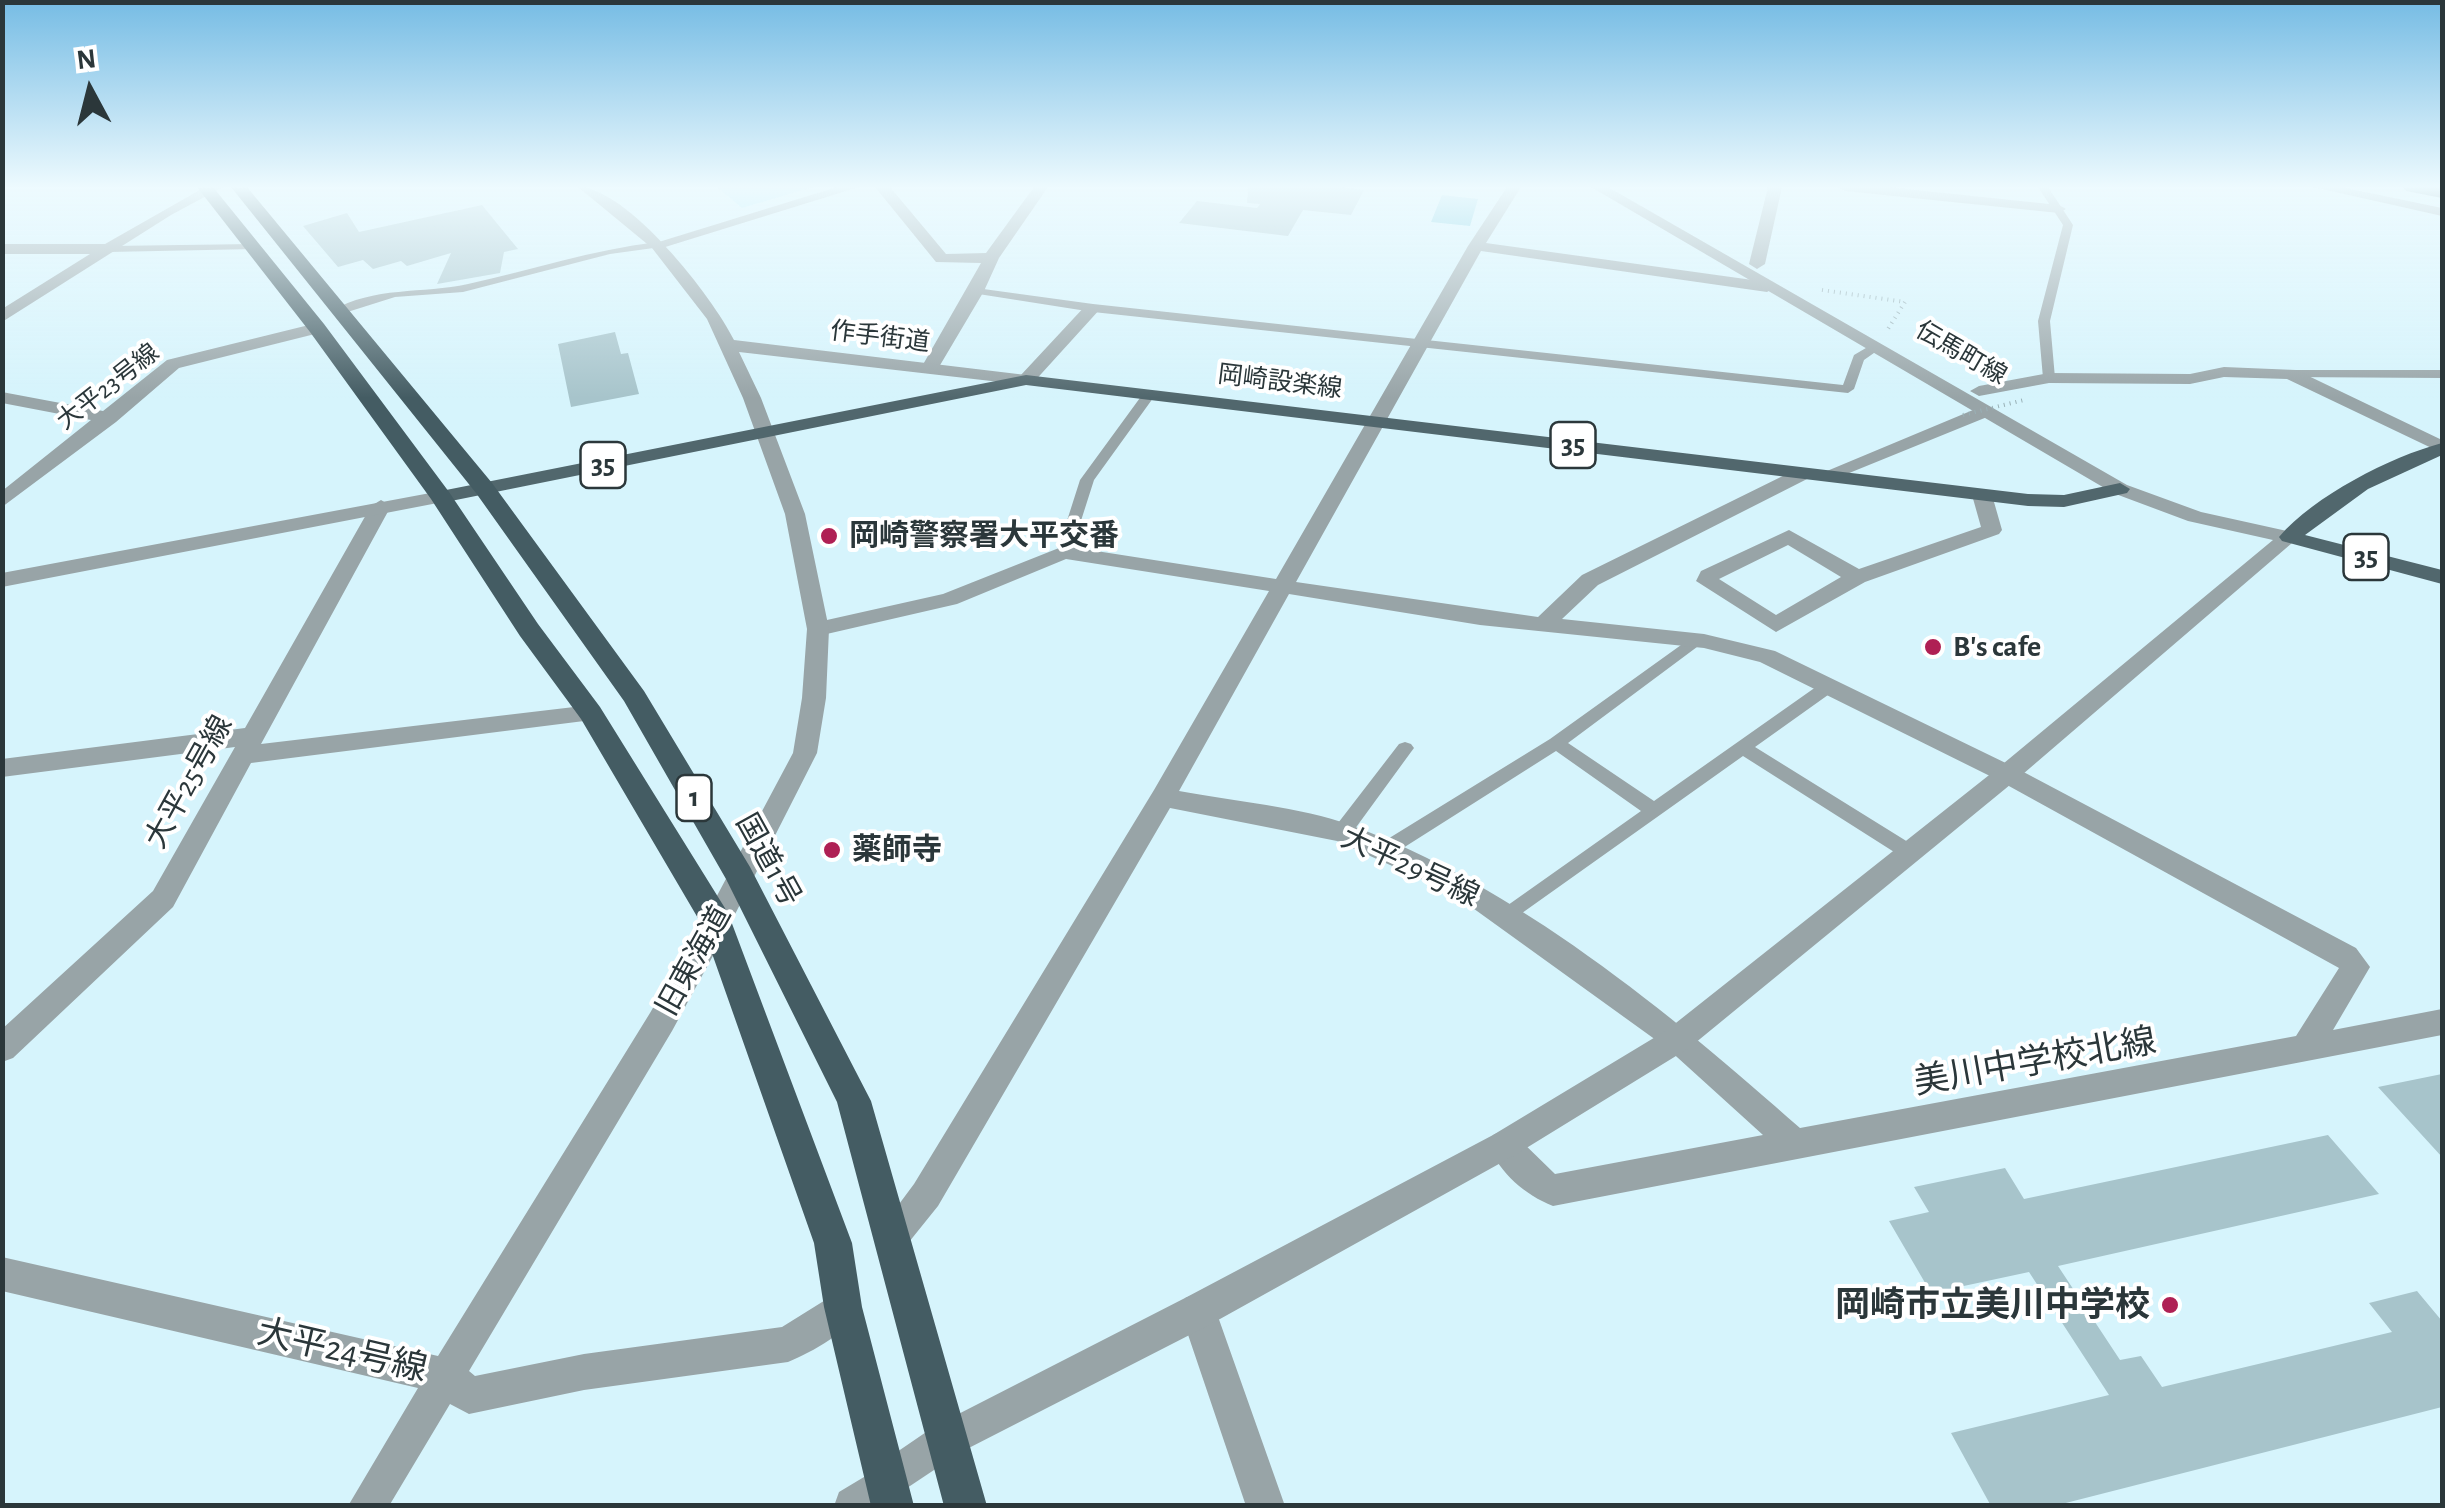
<!DOCTYPE html>
<html>
<head>
<meta charset="utf-8">
<style>
	body { margin:0 }
	#map { position:relative; width:2445px; height:1508px; overflow:hidden; background:#d6f4fc; font-family:"Alegreya Sans",sans-serif }
	canvas { display:block }
	.frame { position:absolute; inset:0; border:5px solid #2b373a; pointer-events:none }
	.north { position:absolute; left:40px; top:40px; width:100px; height:100px; -webkit-text-stroke:8px #fff; paint-order:stroke; rotate:353deg; font-size:28px; font-weight:700; line-height:40px; text-align:center; color:#2b373a }
	.north::after { content:''; display:block; margin:auto; width:35px; height:45px; background:#2b373a; clip-path:polygon(50% 0,100% 100%,50% 72%,0 100%) }
</style>
</head>
<body>
<div id="map">
<canvas width="2445" height="1508"></canvas>
<div class="frame"></div>
<div class="north">N</div>
</div>
<script>
const ctx = document.querySelector('canvas').getContext('2d');
ctx.lineJoin = 'round';
function paint(path, color) {
  ctx.fillStyle = color;
  ctx.fill(path, 'evenodd');
}
function stroke(path, color, width, dash) {
  ctx.strokeStyle = color;
  ctx.lineWidth = width;
  ctx.lineCap = dash ? 'butt' : 'round';
  ctx.setLineDash(dash || []);
  ctx.stroke(path);
}
function write(font, color, halo, rows, align = 'center') {
  ctx.font = font + ' "Alegreya Sans","Noto Sans JP",sans-serif';
  ctx.lineWidth = 8;
  ctx.setLineDash([]);
  ctx.textBaseline = 'middle';
  ctx.strokeStyle = halo;
  ctx.fillStyle = color;
  for (const [text, x, y, turn = 0] of rows) {
    ctx.save();
    ctx.translate(x, y);
    ctx.rotate((+turn || 0) * Math.PI / 180);
    ctx.textAlign = isNaN(turn) ? turn : align;
    if (halo) ctx.strokeText(text, 0, 0);
    ctx.fillText(text, 0, 0);
    ctx.restore();
  }
}
const green = new Path2D(`
	M717 187H813L742 208Z`);
const water = new Path2D(`
	M1442 195 1478 199 1470 226 1431 222Z`);
const building = new Path2D(`
	M1248 187H1337L1364 190 1351 215 1303 210 1288 236 1179 223 1197 201 1257 208 1260 204 1247 203Z
	M482 205 518 249 504 252 500 273 437 284 451 253 407 266 401 261 373 269 363 260 338 267 303 226 347 213 359 232Z
	M615 332 621 354 628 353 639 394 571 407 558 344Z
	M2442 1074V1157L2378 1087Z
	M2328 1135 2379 1194 2058 1266 2120 1360 2141 1356 2162 1387 2392 1332 2369 1303 2417 1291 2442 1321V1407L2054 1506H1991L1951 1433 2109 1395 2029 1272 1931 1293 1889 1221 1929 1212 1914 1187 2005 1168 2024 1199Z`);
const path = new Path2D(`
	M1822 290 1905 302 1886 332`);
const service = new Path2D(`
	M2038 187H2048L2073 225 2050 321 2055 378 2049 382 2043 378 2038 321 2063 225Z
	M657 242 661 243V247L610 254 463 292 395 297 338 315 332 311C373 286 423 294 468 284 531 270 592 250 657 242Z
	M251 244 255 245V249L109 252 104 249 109 246Z
	M976 288 1093 304 1843 385 1854 355 1871 345 1881 348 1864 360 1854 389 1848 393 1093 312 972 293 970 291Z
	M2290 370H2442V378L2286 377 2284 374Z
	M1150 390 1156 394 1094 480 1071 552 1064 556 1059 555 1057 552 1080 480 1145 391Z
	M1695 635 1703 640 1701 644 1568 743 1654 801 1823 682H1835L1837 686 1835 690 1755 747 1916 847 1918 852 1916 857H1902L1743 756 1508 923 1501 920 1498 915 1501 910 1641 811 1556 751 1392 855H1378L1376 850 1378 845 1550 739Z
	M1405 742 1411 744 1414 748 1411 752 1349 837H1335L1333 832 1335 827 1399 744Z`);
const minor = new Path2D(`
	M205 187H223L171 215 2 322V309L90 254H2V244H105Z
	M837 187H859L662 248 649 245Z
	M875 187H890L946 254 986 253 1034 187H1048L999 258 984 291 936 372H924L921 368 981 263 936 262Z
	M1507 187H1521L1486 243 1767 282 1775 287 1767 292 1481 251 1296 582 1538 617 1582 575 1797 469H1811V477L1598 585 1562 619 1704 634 1775 651 2016 768 2356 948 2370 967 2333 1030 2442 1009V1035L1553 1206C1525 1195 1500 1173 1488 1145L1493 1135 1504 1130 1515 1135 1555 1174 1763 1135 1667 1048 1452 893 1337 841 1170 808 938 1206 905 1247 893 1251 881 1247 876 1235 914 1184 1154 790 1269 591 1066 559 957 604 818 636 807 629 818 622 943 594 1064 546 1276 579 1468 246ZM1289 594 1480 625 1704 648 1760 662 1998 780 2339 968 2296 1036 1800 1128C1670 1013 1515 885 1350 825 1302 807 1232 801 1179 791Z
	M1768 187H1782L1765 264 1757 269 1749 264Z
	M1838 187H1887L2059 205 2066 209 2059 213 1845 191Z
	M2313 187H2341L2442 208V216Z
	M1087 304 1101 308 1032 384H1020V376Z
	M317 323 323 324V332L179 368 116 422 2 507V491L91 420 2 403V392L103 411 167 360Z
	M2224 367 2296 370 2442 440V453L2287 379 2224 377 2190 384 2049 383 1979 396 1970 391 1979 386 2049 373 2190 374Z
	M1985 405 1994 411 1992 415 1832 480H1818L1815 476Z
	M1982 489 1992 495 2002 530 1999 534 1865 582 1776 632 1696 581 1701 571 1789 530 1859 569 1981 527 1972 495ZM1788 545 1841 577 1776 615 1719 579Z
	M381 500 391 506 261 744 591 705 603 713 600 719 251 763 173 907 13 1058 2 1062V1029L153 891 235 747 2 777V759L245 728 371 506Z
	M717 911 727 914 731 922 727 930 672 1031 469 1371 475 1376 584 1354 782 1327 843 1289 855 1295 861 1307C851 1331 812 1352 788 1362L584 1390 469 1414 450 1404 389 1506H348L418 1388 2 1291V1257L438 1356 650 1013 707 914Z
	M1198 1293 1211 1298 1216 1311 1285 1506H1246L1180 1311 1185 1298Z
	M889 1462 903 1467 908 1481C895 1508 864 1506 834 1506L839 1492Z`);
const tertiary = new Path2D(`
	M578 187C627 187 713 297 734 340L1026 375 1035 380 1026 385 739 352 761 398 805 514 829 629 826 698 817 753 727 930 717 933 707 930 703 922 793 753 802 698 807 629 785 514 743 398 707 319 652 248Z
	M1591 187H1608L2127 485 2201 512 2296 533 2299 537 2016 780 1689 1048 1515 1155 1211 1324 961 1452 889 1500 875 1495 870 1481 875 1467 935 1426 1185 1298 1493 1135 1667 1030 1998 768 2273 540 2188 521 2113 493Z
	M441 491 448 493V501L2 587V573Z`);
const primary = new Path2D(`
	M1026 375 2028 494 2064 495 2120 483 2130 489 2127 493 2064 507 2028 506 1026 385 441 503 431 497 441 491Z
	M2442 443V455L2368 489 2305 535 2442 570V584L2282 541 2279 537C2314 496 2390 457 2442 443Z`);
const trunk = new Path2D(`
	M197 187H213L324 324 449 492 538 624 600 707 728 913 852 1243 862 1307 914 1506H871L824 1307 814 1243 702 925 581 719 520 636 431 499 310 332Z
	M231 187H247L492 483 644 691 750 867 871 1101 987 1506H944L837 1102 726 879 624 701 476 493Z`);
const motorway = new Path2D(`
	M2403 187 2442 188V198L2406 191Z`);
const pathBridge = new Path2D(`
	M1963 415 2024 400`);
const markers = [
	[829,536,10,"#af2054"],
	[1933,647,10,"#af2054"],
	[832,850,10,"#af2054"],
	[2170,1305,10,"#af2054"]
];
const farStreetnames = [
	["作手街道",880,337,7],
	["伝馬町線",1961,353,30],
	["岡崎設楽線",1280,382,7],
	["大平23号線",108,387,-38]
];
const shields = [
	[1573,445,45],
	[603,465,45],
	[2366,557,45],
	[694,798,35]
];
const shieldNames = [
	["35",1573,445],
	["35",603,465],
	["35",2366,557],
	["1",694,798]
];
const poiNames = [
	["岡崎警察署大平交番",849,536],
	["B's cafe",1953,647],
	["薬師寺",852,850]
];
const streetNames = [
	["大平25号線",189,782,-61],
	["国道1号",768,860,61],
	["大平29号線",1410,867,25],
	["旧東海道",694,961,-61]
];
const nearStreetnames = [
	["美川中学校北線",2035,1062,-10],
	["大平24号線",342,1351,13]
];
const nearPoinames = [
	["岡崎市立美川中学校",2150,1305]
];
paint(green, '#a2ecff');
paint(water, '#6cc7dd');
paint(building, '#a7c4cb');
stroke(path, '#99b0b6', 4, [1, 5]);
paint(service, '#98a4a7');
paint(minor, '#98a4a7');
paint(tertiary, '#98a4a7');
paint(primary, '#51676d');
paint(trunk, '#445c63');
paint(motorway, '#385259');
stroke(pathBridge, '#99b0b6', 4, [1, 5]);
const sky = ctx.createLinearGradient(0, 0, 0, 398);
sky.addColorStop(0, '#76bce4');
sky.addColorStop(0.47, '#edfafe');
sky.addColorStop(1, '#edfafe00');
ctx.fillStyle = sky;
ctx.fillRect(0, 0, 2445, 398);
for (const [x, y, r, color] of markers) {
  const dot = new Path2D();
  dot.arc(x, y, r, 0, 2 * Math.PI);
  ctx.fillStyle = color;
  ctx.fill(dot);
  stroke(dot, '#fff', 4);
}
write('25px', '#2b373a', '#fff', farStreetnames);
for (const [x, y, w] of shields) {
  const box = new Path2D();
  box.roundRect(x - w / 2, y - 23, w, 46, 8);
  ctx.fillStyle = '#fff';
  ctx.fill(box);
  stroke(box, '#2b373a', 2.5);
}
write('bold 28px', '#2b373a', null, shieldNames);
write('bold 30px', '#2b373a', '#fff', poiNames, 'left');
write('30px', '#2b373a', '#fff', streetNames);
write('35px', '#2b373a', '#fff', nearStreetnames);
write('bold 35px', '#2b373a', '#fff', nearPoinames, 'right');
</script>
</body>
</html>
